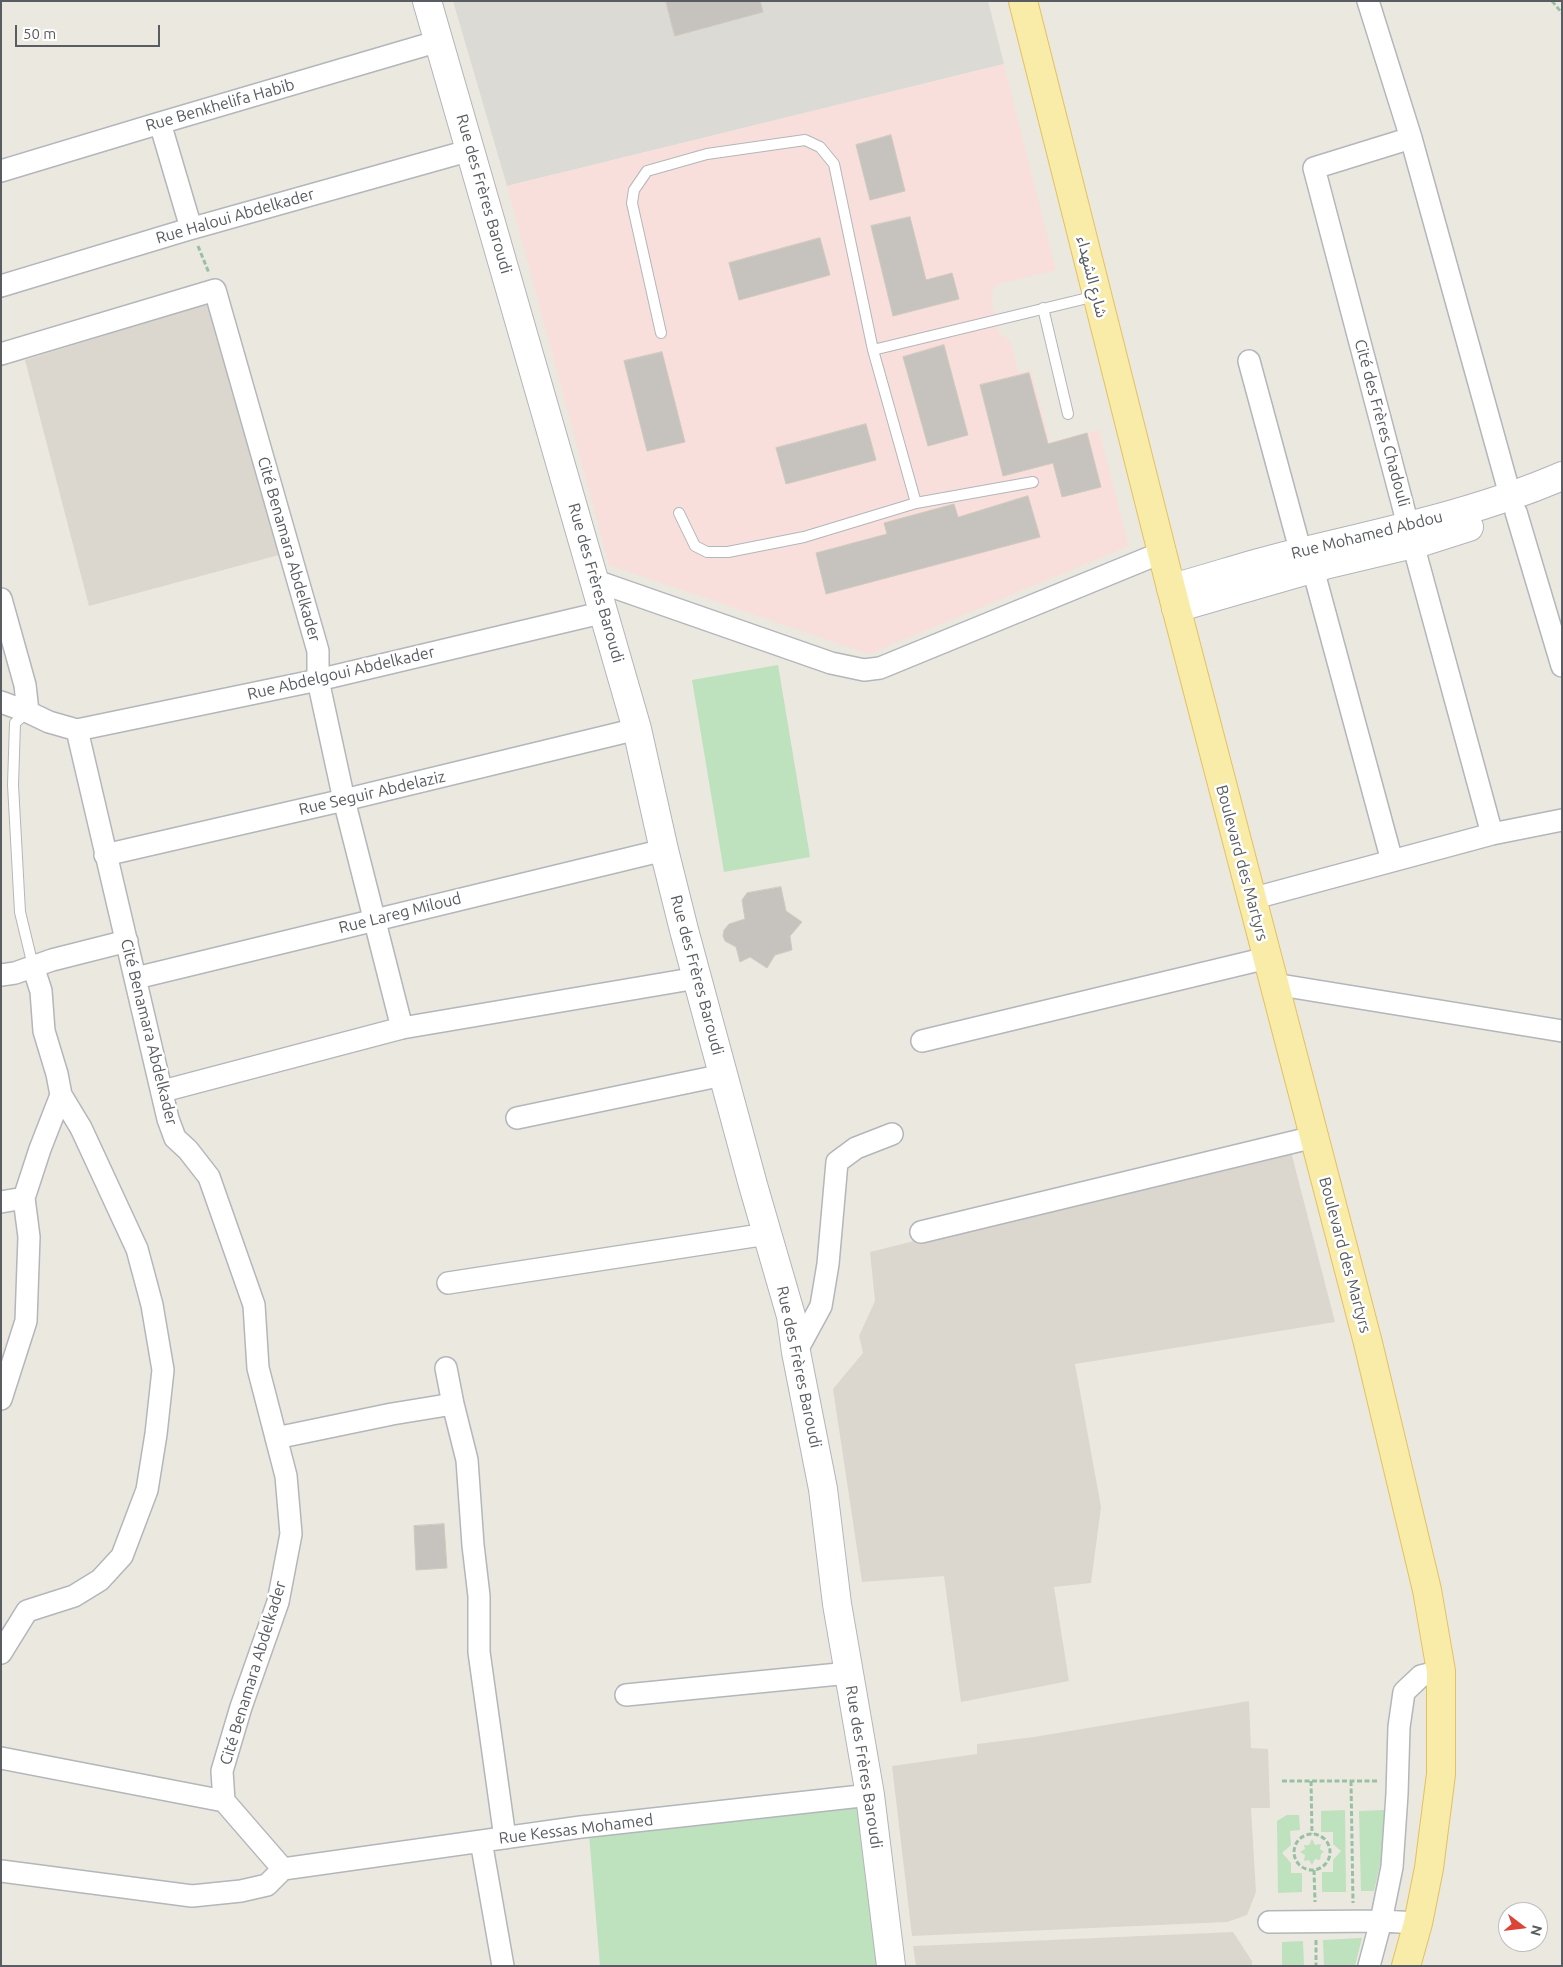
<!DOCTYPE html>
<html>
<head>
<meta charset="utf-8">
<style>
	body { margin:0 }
	#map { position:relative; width:1563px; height:1967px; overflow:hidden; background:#ebe8e0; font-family:Ubuntu,sans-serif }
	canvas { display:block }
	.frame { position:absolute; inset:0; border:2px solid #595c60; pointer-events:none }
	.north { position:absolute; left:1498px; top:1902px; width:50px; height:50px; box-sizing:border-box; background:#fff; border:1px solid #bdbebf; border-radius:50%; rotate:105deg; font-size:14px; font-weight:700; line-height:20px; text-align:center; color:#595c60 }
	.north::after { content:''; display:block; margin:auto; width:18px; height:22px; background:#db4436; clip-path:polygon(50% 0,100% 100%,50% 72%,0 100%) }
	.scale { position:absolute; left:15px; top:25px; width:145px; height:22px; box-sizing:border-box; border:2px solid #595c60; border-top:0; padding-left:6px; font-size:15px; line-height:18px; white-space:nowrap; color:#595c60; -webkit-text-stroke:4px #fff; paint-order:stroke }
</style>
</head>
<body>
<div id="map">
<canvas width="1563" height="1967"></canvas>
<div class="frame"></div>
<div class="north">N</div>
<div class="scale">50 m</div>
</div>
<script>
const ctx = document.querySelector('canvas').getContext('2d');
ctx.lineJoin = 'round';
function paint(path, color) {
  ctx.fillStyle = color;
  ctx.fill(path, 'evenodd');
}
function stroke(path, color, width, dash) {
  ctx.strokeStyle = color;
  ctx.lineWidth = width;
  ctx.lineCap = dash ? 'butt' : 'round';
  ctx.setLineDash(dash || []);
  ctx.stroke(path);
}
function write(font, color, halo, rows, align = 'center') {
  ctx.font = font + ' Ubuntu,"Noto Sans Arabic",sans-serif';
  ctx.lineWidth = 5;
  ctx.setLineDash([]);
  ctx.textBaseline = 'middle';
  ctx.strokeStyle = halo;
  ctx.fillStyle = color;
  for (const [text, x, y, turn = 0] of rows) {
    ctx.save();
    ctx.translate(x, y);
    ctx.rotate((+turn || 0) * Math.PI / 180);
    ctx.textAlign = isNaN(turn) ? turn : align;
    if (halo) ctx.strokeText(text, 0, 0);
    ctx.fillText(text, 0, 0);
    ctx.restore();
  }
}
const industrial = new Path2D(`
	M453 1H988L1004 64 507 186Z`);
const education = new Path2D(`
	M210 303 279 555 89 606 25 360Z
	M1290 1148 1335 1322 1075 1364 1101 1507 1091 1583 1054 1587 1069 1681 961 1702 944 1576 862 1582 833 1389 863 1353 859 1336 875 1301 870 1252Z
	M1249 1701 1251 1748 1268 1749 1270 1808H1251L1256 1892 1247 1915 1227 1922 912 1936 892 1766 977 1754V1744L1034 1737Z
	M1233 1932 1252 1961V1966H916L913 1946Z`);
const medical = new Path2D(`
	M1004 64 1056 270 995 285 991 297 999 333 1010 340 1019 373 1031 370 1050 442 1099 430 1129 546 869 654 609 565 507 186Z`);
const green = new Path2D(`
	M778 665 810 857 724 872 692 680Z
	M862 1803 881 1966H600L589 1834Z
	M1345 1810 1346 1892H1322V1872H1333V1860L1341 1851 1333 1844V1832H1321V1811Z
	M1384 1810V1847L1374 1891H1361L1359 1811Z
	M1287 1815H1299L1300 1830 1290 1831 1291 1845 1282 1853 1291 1863V1873H1302V1892L1278 1893 1277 1821Z
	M1312 1839 1315 1845 1321 1844 1320 1849 1324 1852 1321 1854 1320 1860 1315 1859 1312 1865 1309 1860 1304 1861 1305 1855 1300 1852 1305 1849 1304 1845H1309Z
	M1362 1938 1355 1966H1324L1323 1940Z
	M1303 1941 1304 1966H1282V1942Z`);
const building = new Path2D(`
	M666 1H760L763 12 675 36Z
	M891 135 905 191 870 200 856 145Z
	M910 217 926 280 952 273 959 299 893 316 871 226Z
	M820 238 830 275 739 300 729 263Z
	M944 345 968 435 928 446 903 357Z
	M662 352 685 442 647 451 624 361Z
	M1029 373 1048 444 1087 433 1101 487 1062 497 1053 463 1003 476 980 385Z
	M866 424 876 460 786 484 776 448Z
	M1028 496 1040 537 826 594 816 553 887 534 884 523 954 504 958 517Z
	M781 887 786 911 802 922 790 936 792 950 775 955 767 968 750 957 740 962 736 947 725 941 723 936 724 930 729 924 745 919 742 900 747 893Z
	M444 1524 447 1568 416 1570 414 1526Z`);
const path = new Path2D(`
	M1552 1 1562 13
	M198 246 209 273
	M1282 1781H1379
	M1311 1781 1312 1834
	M1351 1781 1353 1903
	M1294 1852a18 18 0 1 1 36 0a18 18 0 1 1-36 0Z
	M1314 1870 1315 1902
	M1316 1940V1966`);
const lane = new Path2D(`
	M1043 308 1068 414
	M661 333 632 203 634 190 647 171 707 154 805 140 820 147 834 164 873 350 916 503
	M873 350 1096 296
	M679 513 695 546 707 552H728L804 537 916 503 1033 482
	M27 712 15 723 13 785 20 912 33 966`);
const street = new Path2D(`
	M1368 1 1411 138 1510 495
	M160 123 191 228
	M1411 138 1314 168 1413 544 1492 834
	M1 171 160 123 439 41
	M1 286 186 230 471 150
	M1 354 215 290 318 651V680L344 800 402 1028
	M1249 361 1301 553 1313 569 1392 861
	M1516 512 1562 666
	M596 581 831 663 864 670 880 668 1163 552
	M1 599 25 685 28 712 49 722 77 730 318 680 605 612
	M1 702 28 712
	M77 730 168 1119 175 1138 188 1150 209 1177 254 1305 258 1368 286 1476 291 1534 278 1602 241 1707 222 1771 224 1801 283 1869
	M105 855 344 800 637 729
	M1251 899 1492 834 1562 820
	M1 975 15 973 52 960 127 941
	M136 978 664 850
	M1274 984 1562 1031
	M922 1041 1267 958
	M163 1091 402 1028 697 978
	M517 1118 723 1075
	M1 1202 24 1198
	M921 1232 1314 1137
	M448 1283 767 1234
	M796 1352 821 1306 828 1264 837 1162 856 1148 892 1134
	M446 1368 453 1404 467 1460 473 1545 479 1596V1652L505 1838
	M1 1399 26 1321 29 1237 24 1198 40 1149 61 1095
	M276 1438 392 1414 453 1404
	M1 1653 27 1611 74 1596 100 1580 122 1556 147 1490 156 1434 163 1370 152 1305 137 1249 81 1128 61 1095 57 1074 44 1031 41 991 33 966
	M626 1695 849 1673
	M1 1758 224 1801
	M481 1841 503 1966
	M283 1869 581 1827 870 1795
	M1 1871 192 1896 241 1891 267 1885 283 1869
	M1269 1922 1381 1921 1418 1923
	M1369 1966 1381 1921 1392 1867 1397 1794 1399 1727 1404 1692 1421 1676 1441 1671`);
const secondary = new Path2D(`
	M427 1 637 729 664 850 684 930 753 1185 791 1316 796 1352 823 1489 837 1604 870 1795 891 1966
	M1171 588C1207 579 1241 567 1277 558 1372 534 1472 515 1562 476
	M1176 608 1325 565 1422 542 1469 527`);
const primary = new Path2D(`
	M1023 1 1171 588 1368 1343 1427 1590 1441 1671V1774L1429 1868 1418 1923 1406 1966`);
const streetNames = [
	["Rue Benkhelifa Habib",220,105,-16],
	["Rue des Frères Baroudi",484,194,74],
	["Rue Haloui Abdelkader",235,216,-16],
	["شارع الشهداء",1092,277,76],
	["Cité des Frères Chadouli",1382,423,75],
	["Rue Mohamed Abdou",1367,535,-14],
	["Cité Benamara Abdelkader",289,549,74],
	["Rue des Frères Baroudi",596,583,74],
	["Rue Abdelgoui Abdelkader",341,673,-13],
	["Rue Seguir Abdelaziz",372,793,-13],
	["Boulevard des Martyrs",1242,863,75],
	["Rue Lareg Miloud",400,913,-14],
	["Rue des Frères Baroudi",697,975,75],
	["Cité Benamara Abdelkader",149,1032,76],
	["Boulevard des Martyrs",1345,1255,75],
	["Rue des Frères Baroudi",799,1367,78],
	["Cité Benamara Abdelkader",253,1673,-73],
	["Rue des Frères Baroudi",864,1767,81],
	["Rue Kessas Mohamed",576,1829,-7]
];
paint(industrial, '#dcdad5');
paint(education, '#dbd7ce');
paint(medical, '#f8dfdc');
paint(green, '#bee1be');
paint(building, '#c6c3be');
stroke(building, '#cfcabf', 1);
stroke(lane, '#b3b6ba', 12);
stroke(street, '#b3b6ba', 24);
stroke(secondary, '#b2b5ba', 30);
stroke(primary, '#e5c15e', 30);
stroke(path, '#98c1a4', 3, [5, 2.5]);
stroke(lane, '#fff', 10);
stroke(street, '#fff', 21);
stroke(secondary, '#fff', 28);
stroke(primary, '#f8eca8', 28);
write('16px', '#595c60', '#fff', streetNames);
</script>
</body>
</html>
